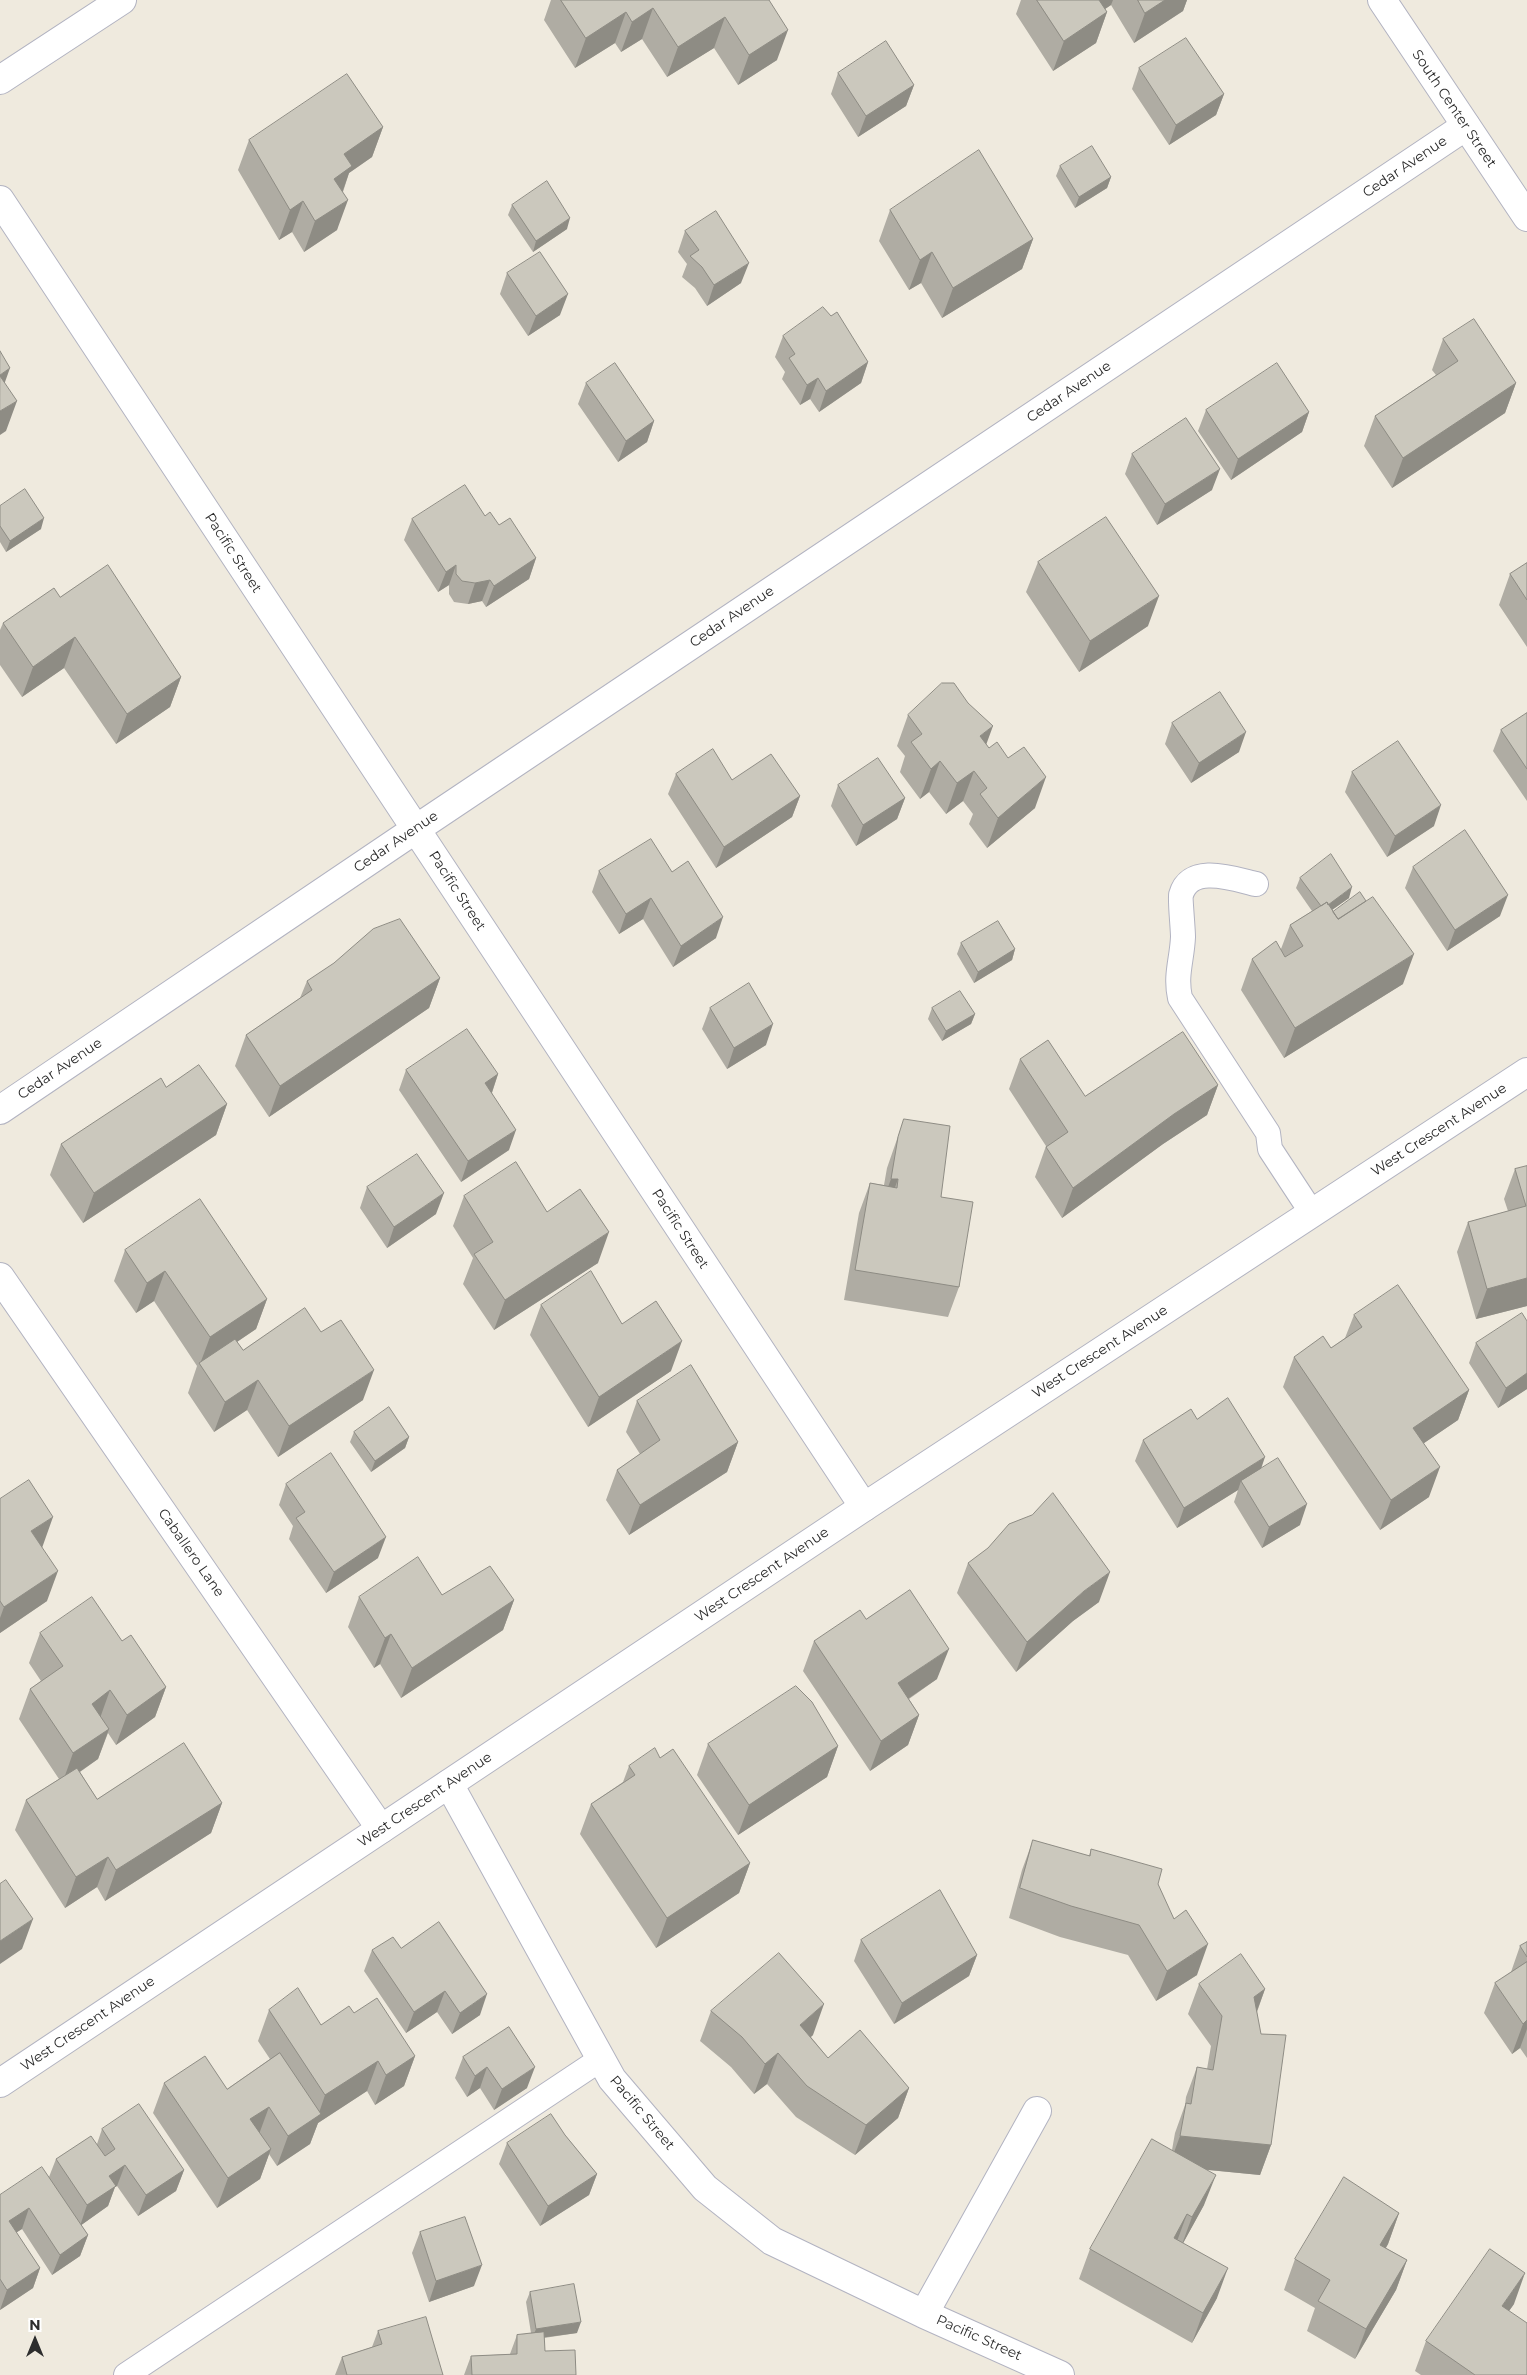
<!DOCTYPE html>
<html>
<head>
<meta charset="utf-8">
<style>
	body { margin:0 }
	#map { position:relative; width:1527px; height:2375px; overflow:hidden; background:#efeade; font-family:Montserrat,sans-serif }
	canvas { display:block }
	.north { position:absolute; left:10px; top:2315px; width:50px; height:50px; -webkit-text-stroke:4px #fff; paint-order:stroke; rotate:0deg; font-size:14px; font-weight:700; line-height:20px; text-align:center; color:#2d2d2d }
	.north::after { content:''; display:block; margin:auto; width:18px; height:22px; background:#2d2d2d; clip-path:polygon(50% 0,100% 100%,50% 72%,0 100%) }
</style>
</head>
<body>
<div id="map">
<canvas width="1527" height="2375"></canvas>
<div class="north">N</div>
</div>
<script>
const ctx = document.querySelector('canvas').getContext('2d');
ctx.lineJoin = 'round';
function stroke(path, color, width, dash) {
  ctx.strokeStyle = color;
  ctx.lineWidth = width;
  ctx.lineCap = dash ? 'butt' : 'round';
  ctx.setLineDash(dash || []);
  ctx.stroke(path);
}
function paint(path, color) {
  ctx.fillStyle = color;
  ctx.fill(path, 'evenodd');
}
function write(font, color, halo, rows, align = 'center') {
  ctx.font = font + ' Montserrat,sans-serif';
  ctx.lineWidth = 4;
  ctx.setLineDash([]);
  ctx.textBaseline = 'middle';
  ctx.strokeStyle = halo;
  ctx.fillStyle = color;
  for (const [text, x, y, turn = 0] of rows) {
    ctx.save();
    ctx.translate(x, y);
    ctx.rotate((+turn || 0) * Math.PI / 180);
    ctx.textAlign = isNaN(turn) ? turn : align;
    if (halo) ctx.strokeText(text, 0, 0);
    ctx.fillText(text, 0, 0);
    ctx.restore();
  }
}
const lane = new Path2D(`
	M1256 884C1234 879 1190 863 1181 895 1180 899 1183 929 1183 937 1182 960 1175 975 1180 998L1268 1133 1270 1149 1312 1213
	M126 2375 601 2059`);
const street = new Path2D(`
	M0 200 864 1507
	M0 1110 416 829 1466 126
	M0 1277 381 1829
	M449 1784 612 2079 705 2188 772 2241 924 2314 1060 2375
	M924 2314 1037 2111`);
const secondary = new Path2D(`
	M1382 0 1527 217
	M0 80 122 0
	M0 2083 864 1507 1527 1072`);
const wall = new Path2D(`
	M551 0H769L777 60 738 85 714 48 667 77 642 39 621 52 615 43 575 68 544 20Z
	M1021 0H1187L1183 11 1134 43 1111 5 1105 9 1107 12 1096 43 1053 71 1016 14Z
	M1139 68 1224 94 1216 115 1169 145 1132 89Z
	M838 73 914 85 906 106 858 137 831 94Z
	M383 127 372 157 349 173 343 192 337 230 304 252 292 232 279 240 238 170 249 140Z
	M1060 166 1111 177 1107 188 1075 208 1056 176Z
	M512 205 567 229 533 252 508 215Z
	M890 210 1033 239 1022 269 942 318 921 283 909 290 879 241Z
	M685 231 741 283 707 306 695 288 682 277 687 264 678 252Z
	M507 273 560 315 528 336 500 294Z
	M783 336 868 362 861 383 819 412 810 399 800 405 782 379 785 372 775 357Z
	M1443 339 1516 383 1505 413 1392 488 1364 446 1375 416 1436 375 1432 370Z
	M586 383 654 421 647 442 618 462 578 404Z
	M1206 410 1309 412 1302 432 1231 480 1198 431Z
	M1132 454 1212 490 1157 525 1125 474Z
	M0 506 41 529 6 552 0 542Z
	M485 516 499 525 536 558 529 579 486 607 482 601 468 604 454 602 449 594V585L438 592 404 540 412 519Z
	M1038 562 1148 626 1079 672 1026 592Z
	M1527 563V647L1499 605 1510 574Z
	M60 597 181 677 170 707 116 744 64 668 22 697 0 665V630L3 623Z
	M1527 713V801L1493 751 1501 730Z
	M908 715 986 744 1035 808 987 848 969 824 973 814 963 801 946 814 929 792 920 799 900 772 905 756 897 746Z
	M1172 723 1239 752 1191 783 1165 744Z
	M1352 772 1434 826 1387 857 1345 792Z
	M676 774 732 780 800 796 792 817 716 868 668 794Z
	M838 785 905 798 897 819 856 846 831 806Z
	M1413 867 1500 916 1447 951 1405 888Z
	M599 871 672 872 716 938 673 967 643 919 619 934 592 892Z
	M1300 878 1349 898 1332 910 1403 984 1284 1058 1241 990 1252 959 1281 949 1290 925 1312 911 1296 888Z
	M961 943 1015 949 1012 960 974 983 957 954Z
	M440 978 429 1008 269 1117 235 1066 246 1035 300 998 307 981Z
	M710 1008 766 1045 727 1069 702 1029Z
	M932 1008 975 1014 971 1024 942 1041 928 1019Z
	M1020 1059 1085 1096 1218 1085 1207 1115 1163 1144 1062 1218 1035 1177 1046 1146 1009 1089Z
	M406 1070 498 1074 492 1093 509 1150 461 1182 399 1090Z
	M166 1087 227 1104 216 1135 83 1223 50 1175 61 1144Z
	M904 1119 941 1197 959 1287 948 1317 844 1300 859 1213 870 1183 884 1185 887 1168Z
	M1527 1166V1306L1476 1319 1457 1252 1468 1222 1508 1211 1504 1199 1515 1169Z
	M367 1187 436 1214 387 1248 360 1208Z
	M464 1196 547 1212 598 1263 494 1330 463 1284 473 1258 453 1226Z
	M125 1250 267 1299 256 1329 237 1342 243 1350 363 1400 278 1457 247 1410 214 1432 188 1393 197 1366 154 1301 136 1313 114 1281Z
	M541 1305 622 1324 671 1371 588 1427 530 1335Z
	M1354 1315 1469 1390 1458 1420 1424 1443 1429 1497 1380 1530 1283 1387 1294 1357 1331 1348 1345 1338Z
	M1527 1321V1389L1498 1408 1469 1363 1476 1343Z
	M637 1401 738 1442 727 1472 629 1535 606 1500 617 1470 640 1454 626 1432Z
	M1197 1419 1261 1469 1300 1525 1262 1548 1234 1502 1238 1490 1177 1528 1135 1461 1143 1440Z
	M354 1432 409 1437 405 1448 371 1472 350 1442Z
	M286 1484 378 1558 326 1593 289 1539 293 1526 279 1505Z
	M0 1499 42 1547 47 1601 0 1633Z
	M968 1563 1099 1602 1073 1621 1016 1672 957 1593Z
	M442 1595 514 1600 503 1630 401 1698 380 1664 374 1668 348 1627 359 1597Z
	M866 1619 937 1679 909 1699 919 1715 908 1745 870 1771 803 1671 814 1641Z
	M40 1633 122 1641 166 1687 155 1717 116 1745 108 1733 98 1759 80 1772 97 1799 222 1803 211 1833 105 1901 97 1887 65 1908 15 1830 26 1800 59 1779 19 1719 30 1689 41 1681 29 1663Z
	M708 1744 838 1746 827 1777 738 1835 697 1775Z
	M660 1758 750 1863 739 1893 656 1948 580 1834 591 1804 623 1782 629 1766Z
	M1033 1840 1089 1856 1091 1849 1158 1884 1197 1975 1156 2001 1128 1955 1060 1937 1009 1918 1022 1870Z
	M861 1940 977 1955 969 1976 894 2024 854 1961Z
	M1527 1942V2058L1520 2048 1512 2054 1484 2013 1495 1983 1511 1972 1520 1946Z
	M401 1948 480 2015 452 2034 437 2012 406 2033 364 1971 372 1950Z
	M1199 1984 1265 1989 1257 2012 1271 2145 1260 2175 1208 2170 1204 2205 1183 2243 1217 2298 1192 2343 1079 2279 1090 2249 1172 2150 1175 2133 1185 2105 1186 2097 1197 2067 1207 2069 1211 2046 1188 2014Z
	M269 2010 321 2025 354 2013 415 2056 404 2086 375 2105 367 2091 318 2123 310 2144 277 2166 269 2154 260 2179 217 2208 153 2113 164 2083 227 2089 270 2059 258 2041Z
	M711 2011 813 2035 811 2037 828 2058 909 2088 898 2118 855 2155 796 2117 767 2084 754 2094 731 2067 700 2041Z
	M509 2027 527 2088 494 2110 480 2088 467 2097 455 2078 463 2057Z
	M102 2129 184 2170 176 2191 138 2216 117 2186 115 2187 108 2206 81 2225 88 2235 80 2256 52 2275 22 2229 16 2232 40 2268 33 2288 0 2310V2195L49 2177 56 2159 97 2144Z
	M565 2135 597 2174 589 2195 540 2226 499 2164 507 2143Z
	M1399 2213 1388 2244 1386 2248 1407 2260 1396 2290 1355 2359 1307 2331 1315 2308 1284 2290 1295 2259Z
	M420 2232 474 2286 429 2302 412 2253Z
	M530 2292 577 2333 544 2338 545 2351 576 2375H464L471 2356 510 2354 517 2335 531 2333 526 2302Z
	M1514 2304 1509 2311 1527 2375H1421L1415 2371 1426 2341Z
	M378 2331 443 2375H335L342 2357 372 2347Z`);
const shadedWall = new Path2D(`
	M1092 0H1113L1111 5 1084 23Z
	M1165 0H1187L1183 11 1134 43 1145 13Z
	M653 8 642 39 621 52 632 22Z
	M626 12 615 43 575 68 586 38Z
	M1107 12 1096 43 1053 71 1064 41Z
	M725 17 714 48 667 77 678 47Z
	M788 30 777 60 738 85 749 55Z
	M914 85 906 106 858 137 866 116Z
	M1224 94 1216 115 1169 145 1176 125Z
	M383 127 372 157 349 173 341 196 334 179 344 154Z
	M1111 177 1107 188 1075 208 1079 197Z
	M348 200 337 230 304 252 315 221Z
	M303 201 292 232 279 240 290 210Z
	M570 218 567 229 533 252 536 241Z
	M1033 239 1022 269 942 318 953 288Z
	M932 252 921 283 909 290 920 260Z
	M749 263 741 283 707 306 714 285Z
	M568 294 560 315 528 336 536 316Z
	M868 362 861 383 819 412 826 391Z
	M10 368 0 396V375Z
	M818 378 810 399 800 405 807 385Z
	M1516 383 1505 413 1392 488 1403 458Z
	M17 401 6 431 0 435V411Z
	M1309 412 1302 432 1231 480 1238 459Z
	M654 421 647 442 618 462 626 441Z
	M1220 469 1212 490 1157 525 1165 504Z
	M44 518 41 529 6 552 10 541Z
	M536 558 529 579 486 607 494 586Z
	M456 565 449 585 438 592 446 572Z
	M490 580 482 601 468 604 475 583Z
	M1159 596 1148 626 1079 672 1090 641Z
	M75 637 64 668 22 697 33 667Z
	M181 677 170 707 116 744 127 714Z
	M993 726 982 756 980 736Z
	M1246 732 1239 752 1191 783 1199 763Z
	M940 761 929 792 920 799 931 769Z
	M974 771 963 801 946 814 957 783Z
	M1046 777 1035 808 987 848 998 818Z
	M800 796 792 817 716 868 724 847Z
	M905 798 897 819 856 846 863 825Z
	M1441 805 1434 826 1387 857 1395 836Z
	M1352 887 1349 898 1319 919 1323 909Z
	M1508 895 1500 916 1447 951 1455 930Z
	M651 898 643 919 619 934 626 914Z
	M723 917 716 938 673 967 681 946Z
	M1015 949 1012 960 974 983 978 972Z
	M1414 954 1403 984 1284 1058 1295 1028Z
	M440 978 429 1008 269 1117 280 1086Z
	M975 1014 971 1024 942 1041 946 1031Z
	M773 1024 766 1045 727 1069 734 1048Z
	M498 1074 491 1095 485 1083Z
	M1218 1085 1207 1115 1163 1144 1062 1218 1073 1188 1174 1114Z
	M227 1104 216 1135 83 1223 94 1193Z
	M516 1130 509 1150 461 1182 468 1161Z
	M891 1179H898L887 1210 880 1209Z
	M444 1193 436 1214 387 1248 394 1227Z
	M609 1232 598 1263 494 1330 505 1300Z
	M165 1271 154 1301 136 1313 147 1283Z
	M1527 1278V1306L1476 1319 1487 1289Z
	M267 1299 256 1329 201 1366 200 1364 210 1337Z
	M682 1341 671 1371 588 1427 599 1397Z
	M374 1370 363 1400 278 1457 289 1426Z
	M1527 1373V1389L1498 1408 1506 1388Z
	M258 1380 247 1410 214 1432 225 1402Z
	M1469 1390 1458 1420 1402 1458 1413 1428Z
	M409 1437 405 1448 371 1472 375 1461Z
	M738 1442 727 1472 629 1535 640 1505Z
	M1265 1457 1258 1478 1241 1481 1238 1490 1177 1528 1184 1508Z
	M1440 1467 1429 1497 1380 1530 1391 1500Z
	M1307 1504 1300 1525 1262 1548 1269 1527Z
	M53 1517 42 1548 31 1531Z
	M386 1537 378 1558 326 1593 334 1572Z
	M58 1571 47 1601 0 1633V1618L4 1607Z
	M1110 1572 1099 1602 1073 1621 1016 1672 1027 1642 1084 1591Z
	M514 1600 503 1630 401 1698 412 1668Z
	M391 1634 380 1664 374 1668 385 1638Z
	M949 1649 937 1679 887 1713 898 1683Z
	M166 1687 155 1717 116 1745 127 1715Z
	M110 1690 99 1721 92 1704Z
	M919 1715 908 1745 870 1771 881 1741Z
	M109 1729 98 1759 62 1784 73 1753Z
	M838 1746 827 1777 738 1835 749 1805Z
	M222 1803 211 1833 105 1901 116 1870Z
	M108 1857 97 1887 65 1908 76 1877Z
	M750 1863 739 1893 656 1948 667 1918Z
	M33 1919 22 1949 0 1964V1941Z
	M1208 1944 1197 1975 1156 2001 1167 1971Z
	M977 1955 969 1976 894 2024 902 2003Z
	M1265 1989 1254 2019V1997Z
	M445 1991 437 2012 406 2033 414 2012Z
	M487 1994 480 2015 452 2034 460 2013Z
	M824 2004 813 2035 789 2055 800 2025Z
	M1527 2020V2029L1520 2048 1512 2054 1523 2024Z
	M778 2053 767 2084 754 2094 765 2064Z
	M415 2056 404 2086 375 2105 386 2075Z
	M378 2061 367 2091 318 2123 310 2144 277 2166 288 2136 318 2116 325 2095Z
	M487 2067 480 2088 467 2097 475 2076Z
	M535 2067 527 2088 494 2110 502 2089Z
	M909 2088 898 2118 855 2155 866 2125Z
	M269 2107 258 2137 250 2119Z
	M1180 2136 1271 2145 1260 2175 1169 2166Z
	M271 2149 260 2179 217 2208 228 2178Z
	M125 2165 117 2186 115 2187 108 2206 80 2226 87 2205 109 2176Z
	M184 2170 176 2191 138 2216 146 2195Z
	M597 2174 589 2195 540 2226 548 2206Z
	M1216 2175 1204 2205 1181 2247 1192 2217Z
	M29 2208 22 2229 2 2242 9 2221Z
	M1399 2213 1388 2244 1369 2275 1380 2245Z
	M1187 2214 1176 2244 1174 2238Z
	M88 2235 80 2256 52 2275 60 2255Z
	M1407 2260 1396 2290 1355 2359 1366 2329Z
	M482 2265 474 2286 429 2302 436 2281Z
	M40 2268 33 2288 0 2310 7 2290Z
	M1228 2268 1217 2298 1192 2343 1203 2313Z
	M1525 2273 1514 2304 1491 2336 1502 2306Z
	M581 2322 577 2333 532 2339 536 2329Z`);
const building = new Path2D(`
	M561 0H769L788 30 749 55 725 17 678 47 653 8 632 22 626 12 586 38Z
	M1037 0H1099L1107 12 1064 41Z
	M1138 0H1165L1145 13Z
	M1186 38 1224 94 1176 125 1139 68Z
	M886 41 914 85 866 116 838 73Z
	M347 74 383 127 344 154 352 166 334 179 348 200 315 221 303 201 290 210 249 140Z
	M1092 146 1111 177 1079 197 1060 166Z
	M979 150 1033 239 953 288 932 252 920 260 890 210Z
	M547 181 570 218 536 241 512 205Z
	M716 211 749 263 714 285 702 267 690 256 699 250 685 231Z
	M540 252 568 294 536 316 507 273Z
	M823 307 831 316 837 312 868 362 826 391 818 378 807 385 789 358 795 354 783 336Z
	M1474 319 1516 383 1403 458 1375 416 1458 361 1443 339Z
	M0 351 10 368 0 375Z
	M615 363 654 421 626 441 586 383Z
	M1277 363 1309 412 1238 459 1206 410Z
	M0 376 17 401 0 411Z
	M1186 418 1220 469 1165 504 1132 454Z
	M465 485 485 516 490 512 499 525 510 518 536 558 494 586 490 580 475 583 462 581 456 574V565L446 572 412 519Z
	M25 489 44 518 10 541 0 526V506Z
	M1106 517 1159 596 1090 641 1038 562Z
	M1527 563V600L1510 574Z
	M108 565 181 677 127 714 75 637 33 667 3 623 54 588 60 597Z
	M942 683H954L968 703 993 726 980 736 989 748 997 742 1008 758 1024 747 1046 777 998 818 980 794 987 788 974 771 957 783 940 761 931 769 911 742 922 734 908 715Z
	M1220 692 1246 732 1199 763 1172 723Z
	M1527 713V769L1501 730Z
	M1398 741 1441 805 1395 836 1352 772Z
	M713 749 732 780 771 754 800 796 724 847 676 774Z
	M878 758 905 798 863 825 838 785Z
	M1465 830 1508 895 1455 930 1413 867Z
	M651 839 672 872 688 861 723 917 681 946 651 898 626 914 599 871Z
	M1331 854 1352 887 1328 905 1327 902 1321 906 1300 878Z
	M1360 892 1366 901 1338 919 1333 912Z
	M1373 897 1414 954 1295 1028 1252 959 1276 941 1285 957 1303 946 1290 925 1327 902 1338 919Z
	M400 919 440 978 280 1086 246 1035 312 990 307 981 334 963 373 929Z
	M998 921 1015 949 978 972 961 943Z
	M749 983 773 1024 734 1048 710 1008Z
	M960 991 975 1014 946 1031 932 1008Z
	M467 1029 498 1074 485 1083 516 1130 468 1161 406 1070Z
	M1183 1032 1218 1085 1174 1114 1073 1188 1046 1147 1068 1132 1020 1059 1048 1040 1085 1096Z
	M199 1065 227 1104 94 1193 61 1144 161 1078 166 1087Z
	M904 1119 950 1126 941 1197 973 1202 959 1287 855 1270 870 1183 897 1188 898 1179H891L898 1137Z
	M417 1154 444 1193 394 1227 367 1187Z
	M516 1162 547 1212 580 1189 609 1232 505 1300 474 1254 493 1242 464 1196Z
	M1527 1166V1278L1487 1289 1468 1222 1526 1206 1515 1169Z
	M200 1199 267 1299 210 1337 165 1271 147 1283 125 1250Z
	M591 1271 622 1324 656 1301 682 1341 599 1397 541 1305Z
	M1398 1285 1469 1390 1413 1428 1440 1467 1391 1500 1294 1357 1323 1336 1331 1348 1362 1327 1354 1315Z
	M305 1308 321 1332 341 1320 374 1370 289 1426 258 1380 225 1402 199 1363 235 1339 243 1350Z
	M1522 1313 1527 1321V1373L1506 1388 1476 1343Z
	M691 1365 738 1442 640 1505 617 1470 660 1440 637 1401Z
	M1228 1398 1265 1457 1184 1508 1143 1440 1191 1409 1197 1419Z
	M389 1407 409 1437 375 1461 354 1432Z
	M331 1453 386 1537 334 1572 296 1518 305 1512 286 1484Z
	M1278 1458 1307 1504 1269 1527 1241 1481Z
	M29 1480 53 1517 31 1531 58 1571 4 1607 0 1601V1499Z
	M1053 1493 1110 1572 1084 1591 1027 1642 968 1563 988 1548 1009 1524 1032 1515Z
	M418 1557 442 1595 490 1566 514 1600 412 1668 391 1634 385 1638 359 1597Z
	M910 1590 949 1649 898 1683 919 1715 881 1741 814 1641 860 1610 866 1619Z
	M92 1597 122 1641 131 1635 166 1687 127 1715 110 1690 92 1704 109 1729 73 1753 30 1689 63 1666 40 1633Z
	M796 1686 812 1702 838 1746 749 1805 708 1744Z
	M184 1743 222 1803 116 1870 108 1857 76 1877 26 1800 77 1768 97 1799Z
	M655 1748 660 1758 673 1749 750 1863 667 1918 591 1804 635 1775 629 1766Z
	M1033 1840 1090 1856 1091 1849 1162 1869 1158 1884 1174 1919 1186 1910 1208 1944 1167 1971 1139 1925 1071 1906 1020 1888Z
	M6 1880 33 1919 0 1941V1884Z
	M940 1890 977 1955 902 2003 861 1940Z
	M439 1922 487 1994 460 2013 445 1991 414 2012 372 1950 393 1937 401 1948Z
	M1527 1942V1957L1520 1946Z
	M779 1953 824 2004 800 2025 828 2058 860 2030 909 2088 866 2125 807 2086 778 2053 765 2064 742 2037 711 2011Z
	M1241 1954 1265 1989 1254 1997 1261 2034 1286 2035 1271 2145 1180 2136 1186 2103 1191 2104 1197 2067 1213 2070 1222 2016 1199 1984Z
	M1527 1962V2020L1523 2024 1495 1983Z
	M298 1988 321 2025 349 2006 354 2013 377 1998 415 2056 386 2075 378 2061 325 2095 269 2010Z
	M509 2027 535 2067 502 2089 487 2067 475 2076 463 2057Z
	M280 2053 321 2114 288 2136 269 2107 250 2119 271 2149 228 2178 164 2083 205 2056 227 2089Z
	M139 2104 184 2170 146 2195 125 2165 109 2176 116 2186 87 2205 56 2159 91 2136 105 2156 115 2149 102 2129Z
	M551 2114 565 2135 597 2174 548 2206 507 2143Z
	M1152 2139 1216 2175 1192 2217 1187 2214 1174 2238 1228 2268 1203 2313 1090 2249Z
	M42 2167 88 2235 60 2255 29 2208 9 2221 40 2268 7 2290 0 2279V2195Z
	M1344 2177 1399 2213 1380 2245 1407 2260 1366 2329 1318 2301 1330 2280 1295 2259Z
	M465 2217 482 2265 436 2281 420 2232Z
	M1490 2249 1525 2273 1502 2306 1527 2323V2375H1475L1426 2341Z
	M574 2284 581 2322 536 2329 530 2292Z
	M426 2317 443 2375H347L342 2357 382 2344 378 2331Z
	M544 2332 545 2351 575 2350 576 2375H472L471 2356 517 2354V2335Z`);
const streetNames = [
	["South Center Street",1454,109,56],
	["Cedar Avenue",1405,167,-34],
	["Cedar Avenue",1069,392,-34],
	["Pacific Street",233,553,57],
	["Cedar Avenue",732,617,-34],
	["Cedar Avenue",396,842,-34],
	["Pacific Street",457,891,57],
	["Cedar Avenue",60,1069,-34],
	["West Crescent Avenue",1439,1130,-33],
	["Pacific Street",680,1229,57],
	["West Crescent Avenue",1100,1352,-33],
	["Caballero Lane",191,1553,55],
	["West Crescent Avenue",762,1575,-34],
	["West Crescent Avenue",425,1800,-34],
	["West Crescent Avenue",88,2024,-34],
	["Pacific Street",642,2113,50],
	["Pacific Street",979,2338,24]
];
stroke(lane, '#b2b3c1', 26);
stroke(street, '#b2b3c1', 30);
stroke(secondary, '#b2b3c1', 30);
stroke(lane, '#fff', 24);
stroke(street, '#fff', 28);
stroke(secondary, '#fff', 28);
paint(wall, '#afaca3');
paint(shadedWall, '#8e8c84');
paint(building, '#cbc8bd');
stroke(building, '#8e8c84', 1);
write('14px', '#2d2d2d', '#fff', streetNames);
</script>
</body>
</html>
